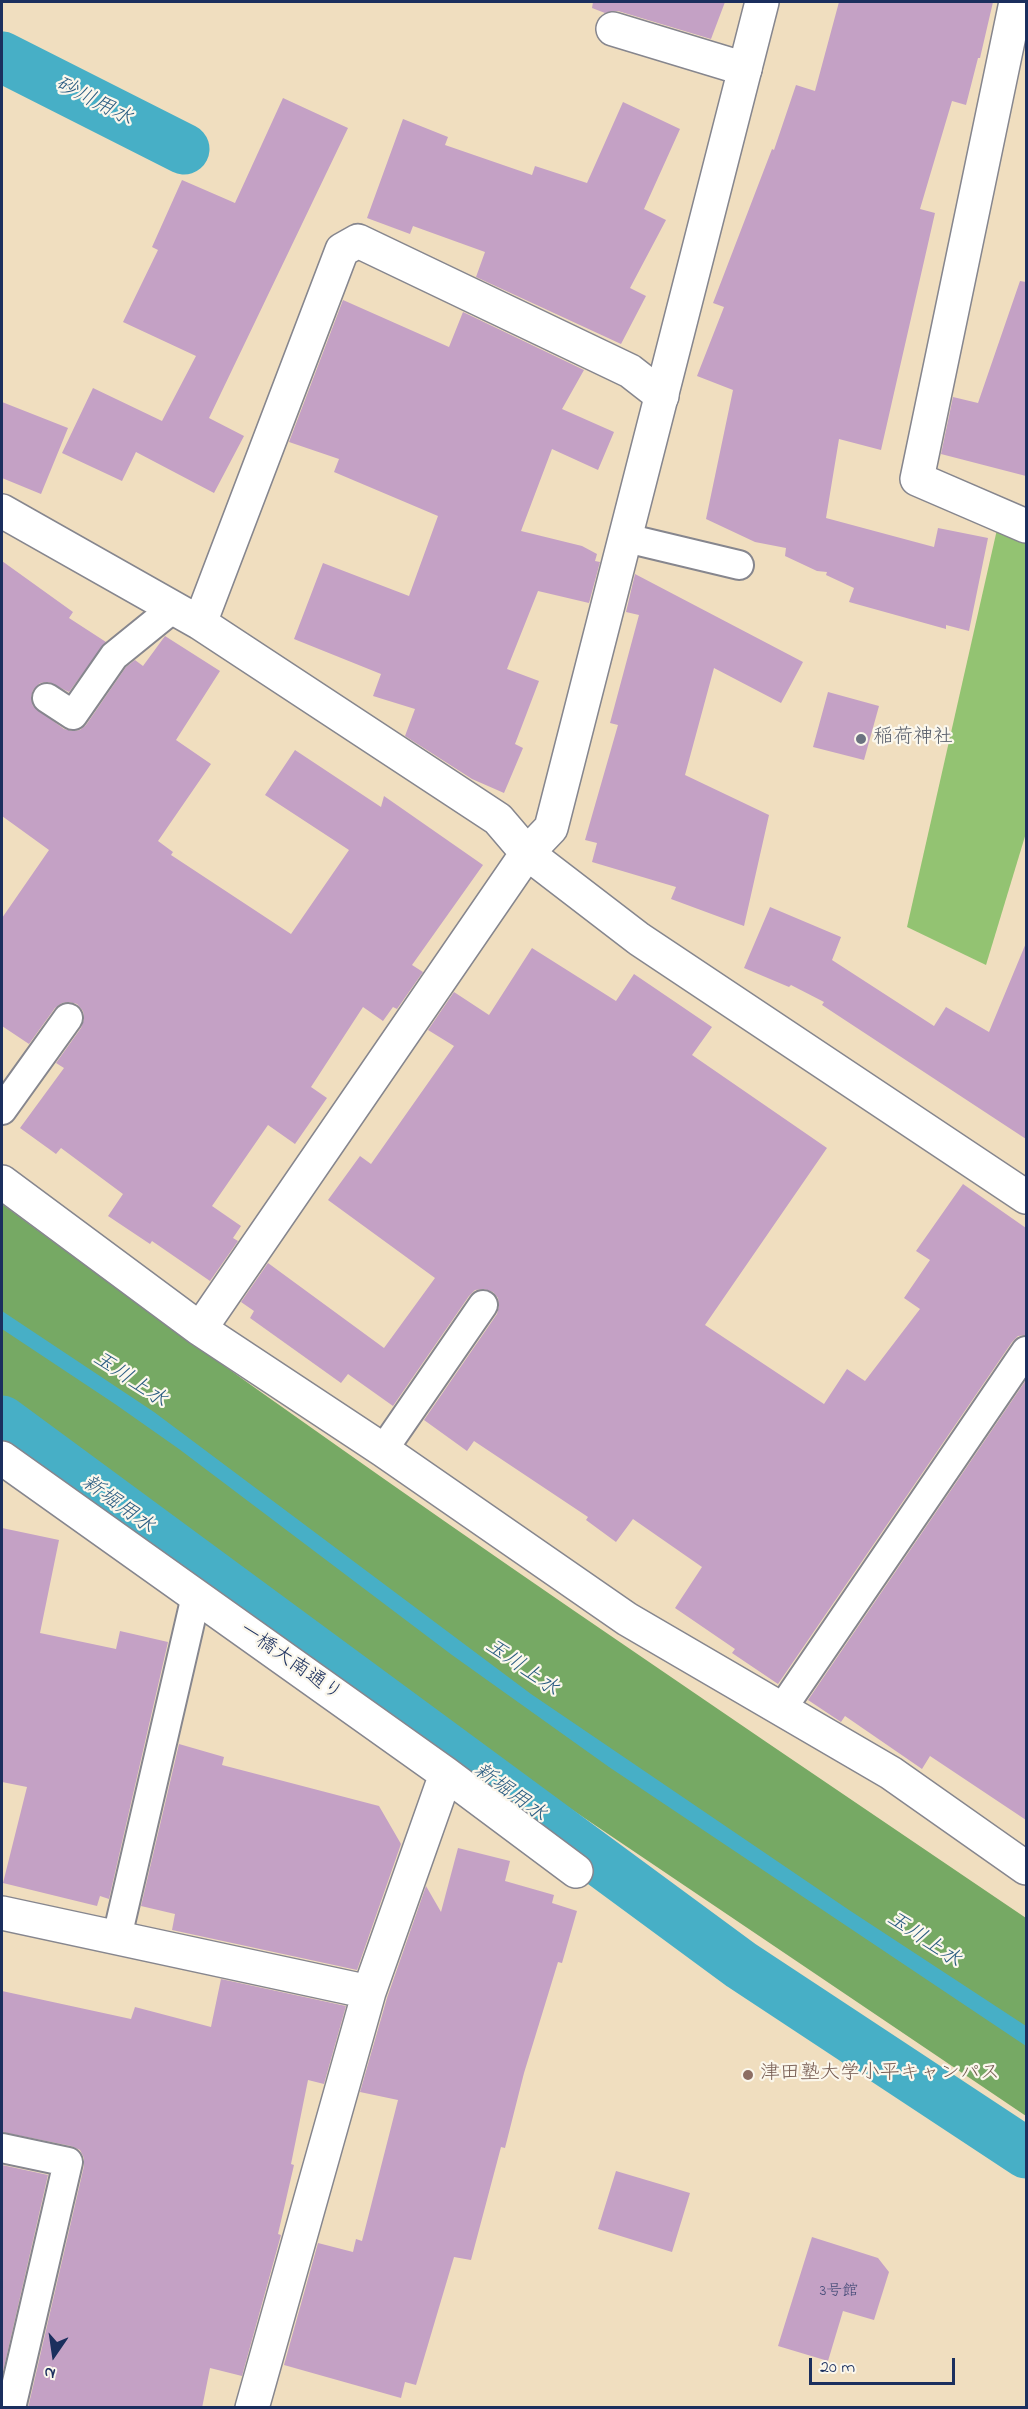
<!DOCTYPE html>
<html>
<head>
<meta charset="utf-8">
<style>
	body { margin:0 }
	#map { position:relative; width:1028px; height:2409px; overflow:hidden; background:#f0debf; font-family:"Indie Flower",sans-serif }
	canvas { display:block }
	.frame { position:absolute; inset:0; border:3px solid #1b2f5e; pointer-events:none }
	.north { position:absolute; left:24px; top:2325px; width:60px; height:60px; -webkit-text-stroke:4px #fbf7ec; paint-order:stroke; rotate:193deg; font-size:16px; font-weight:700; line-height:24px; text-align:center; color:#1b2f5e }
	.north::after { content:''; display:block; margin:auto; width:21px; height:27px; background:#1b2f5e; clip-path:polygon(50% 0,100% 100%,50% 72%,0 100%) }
	.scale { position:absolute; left:809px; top:2358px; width:146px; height:27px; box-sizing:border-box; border:3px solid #1b2f5e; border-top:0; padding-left:8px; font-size:18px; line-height:21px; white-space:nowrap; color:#1b2f5e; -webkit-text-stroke:4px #fbf7ec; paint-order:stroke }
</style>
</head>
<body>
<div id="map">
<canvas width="1028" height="2409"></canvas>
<div class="frame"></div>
<div class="north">N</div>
<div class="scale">20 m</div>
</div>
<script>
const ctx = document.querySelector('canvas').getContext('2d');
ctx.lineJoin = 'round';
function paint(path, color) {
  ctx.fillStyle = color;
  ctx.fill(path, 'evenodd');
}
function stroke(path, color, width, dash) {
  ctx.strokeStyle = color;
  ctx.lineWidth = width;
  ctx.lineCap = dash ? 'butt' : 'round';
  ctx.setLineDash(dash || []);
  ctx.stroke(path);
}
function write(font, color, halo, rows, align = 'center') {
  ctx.font = font + ' "Indie Flower","Klee One",sans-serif';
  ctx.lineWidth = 4.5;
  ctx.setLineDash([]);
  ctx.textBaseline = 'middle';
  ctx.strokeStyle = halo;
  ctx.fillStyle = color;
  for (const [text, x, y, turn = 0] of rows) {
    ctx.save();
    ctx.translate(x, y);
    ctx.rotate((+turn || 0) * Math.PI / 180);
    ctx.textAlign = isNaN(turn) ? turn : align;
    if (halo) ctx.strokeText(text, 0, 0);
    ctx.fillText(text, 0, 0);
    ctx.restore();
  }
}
const green = new Path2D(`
	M998 525 1026 537V833L986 965 907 927Z`);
const forest = new Path2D(`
	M2 1204C336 1452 682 1685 1026 1918V2116L2 1425Z`);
const water = new Path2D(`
	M2 1311 154 1412 531 1694 849 1910 1026 2026V2046L609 1767 452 1655 179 1449 115 1404 2 1329Z`);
const canal = new Path2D(`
	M2 57 184 149
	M2 1421 741 1965 1026 2153`);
const building = new Path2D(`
	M593 2H725L711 39 618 11 605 13 592 8Z
	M839 2H993L980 58H978L966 105 952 101 920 209 935 213 881 450 839 439 826 518 934 547 938 528 988 538 969 631 946 625V629L849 602 854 588 826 575 827 572 817 571 785 556 786 548 755 542 706 519 733 390 697 376 724 307 713 303 772 149 774 150 796 85 815 91Z
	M283 98 348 128 209 418 244 436 214 493 136 452 122 481 62 453 93 388 162 421 196 356 123 322 158 250 152 247 182 180 235 203Z
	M623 102 680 129 644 209 666 220 630 288 646 296 621 344 476 277 485 252 413 226 410 234 367 218 403 119 448 137 445 145 532 175 535 166 587 183Z
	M1020 281 1026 282V476L941 454 953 397 978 403Z
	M343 300 449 347 463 312 584 370 562 409 614 432 598 470 552 449 521 531 582 546 597 554 595 561 600 562 589 603 538 591 507 669 539 681 515 744 523 748 504 793 472 779 405 736 415 709 373 696 381 674 294 639 323 563 409 596 438 516 334 472 339 459 289 442Z
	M2 402 68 428 41 494 2 478Z
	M2 561 73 612 69 618 106 642 69 692 48 682 40 683 33 690 31 698 33 706 64 729 73 731 80 730 86 725 126 667 135 660 143 666 165 636 220 671 176 740 211 764 158 841 173 852 171 855 291 934 349 850 265 795 295 750 381 807 384 796 483 865 412 965 423 972 397 1009 393 1007 383 1021 363 1007 311 1087 327 1098 295 1144 268 1125 212 1206 241 1226 233 1238 238 1241 210 1281 152 1241 150 1244 108 1216 123 1194 61 1148 56 1154 20 1128 64 1068 56 1063 81 1028 84 1019 83 1011 77 1004 69 1002 62 1003 55 1008 29 1044 2 1026V918L49 850 2 816Z
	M635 574 803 662 781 703 714 668 685 775 769 815 744 926 671 899 676 887 592 862 597 843 585 840 618 725 610 723 639 615 626 612Z
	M828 692 879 706 864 760 813 747Z
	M770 907 841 937 832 960 934 1026 946 1007 989 1032 1026 943V1139L822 1005 824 1002 791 985 789 987 744 968Z
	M532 948 616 1001 634 974 712 1027 692 1055 827 1148 705 1325 824 1404 847 1369 865 1381 920 1309 904 1298 930 1260 916 1251 963 1184 1026 1228V1335L1018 1336 1012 1342 778 1684 732 1653 735 1649 675 1608 702 1567 633 1519 616 1542 586 1520 588 1517 474 1441 467 1451 424 1420 497 1314 499 1306 498 1298 493 1292 484 1289 475 1290 469 1296 393 1406 348 1374 341 1383 250 1318 254 1311 241 1302 268 1263 384 1348 435 1278 328 1200 360 1156 371 1164 454 1046 428 1030 454 992 489 1015Z
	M1026 1380V1820L930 1756 922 1769 845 1716 841 1722 808 1700Z
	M2 1528 59 1540 40 1633 116 1649 120 1631 168 1642 109 1899 100 1896 97 1906 3 1883 27 1787 2 1782Z
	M179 1744 224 1757 222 1765 379 1806 401 1844 357 1970 172 1930 175 1914 141 1906Z
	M458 1848 510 1861 505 1881 554 1895 552 1903 577 1911 562 1963 558 1962 524 2073 505 2148 501 2147 471 2260 454 2257 416 2385 405 2382 401 2398 284 2365 318 2243 353 2252 356 2239 362 2241 398 2100 360 2092 387 1998 426 1886 441 1912Z
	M221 1979 346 2006 324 2084 308 2080 291 2164 294 2165 278 2234 281 2235 242 2376 210 2368 202 2408H28L84 2166V2158L80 2150 71 2146 2 2132V1991L131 2019 135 2007 211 2027Z
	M2 2165 48 2175 2 2376Z
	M616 2171 690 2193 672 2252 598 2229Z
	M812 2237 878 2258 889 2272 874 2320 843 2311 828 2361 778 2346Z`);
const lane = new Path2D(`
	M626 538 739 565
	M47 698 73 715 114 656 172 609
	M2 1110 68 1018
	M383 1450 483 1305
	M781 1710 1026 1351
	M117 1937 196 1596
	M2 2148 68 2162 11 2408`);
const street = new Path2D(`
	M1016 2 917 479 1026 526
	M613 29 745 69
	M2 511 200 623 498 819 527 853 200 1329
	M200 623 342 250 358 241 630 371 662 396
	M2 1182 200 1329 383 1450 627 1619 891 1773 1026 1868
	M2 1458 446 1774 576 1871
	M2 1913 369 1992
	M252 2408 369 1992 446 1774`);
const secondary = new Path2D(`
	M762 2 551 828 527 853 639 939 1026 1197`);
const markers = [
	[861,739,6,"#6b7280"],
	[748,2075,6,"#8d6e63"]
];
const numberNames = [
	["3号館",839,2292]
];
const worshipNames = [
	["稲荷神社",873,739]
];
const streetNames = [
	["一橋大南通り",290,1663,35]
];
const educationNames = [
	["津田塾大学小平キャンパス",760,2075]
];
const waterNames = [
	["砂川用水",93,103,27],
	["玉川上水",129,1381,34],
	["新堀用水",117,1506,36],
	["玉川上水",521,1669,35],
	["新堀用水",509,1794,36],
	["玉川上水",923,1941,34]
];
paint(green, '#93c372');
paint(forest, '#76a964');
paint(water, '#47afc6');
stroke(canal, '#47afc6', 51);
paint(building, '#c4a1c5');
stroke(lane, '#86868e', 32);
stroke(street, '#86868e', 36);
stroke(secondary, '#86868e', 36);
stroke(lane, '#fff', 28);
stroke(street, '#fff', 33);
stroke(secondary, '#fff', 33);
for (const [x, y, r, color] of markers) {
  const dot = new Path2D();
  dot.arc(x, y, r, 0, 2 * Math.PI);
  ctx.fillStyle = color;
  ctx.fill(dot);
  stroke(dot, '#fbf7ec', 2);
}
write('16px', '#454c78', null, numberNames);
write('20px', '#5b616d', '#fbf7ec', worshipNames, 'left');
write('20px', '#1b2f5e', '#fbf7ec', streetNames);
write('20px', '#785e54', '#fbf7ec', educationNames, 'left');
write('italic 21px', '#2a5c82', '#fbf7ec', waterNames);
</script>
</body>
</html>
